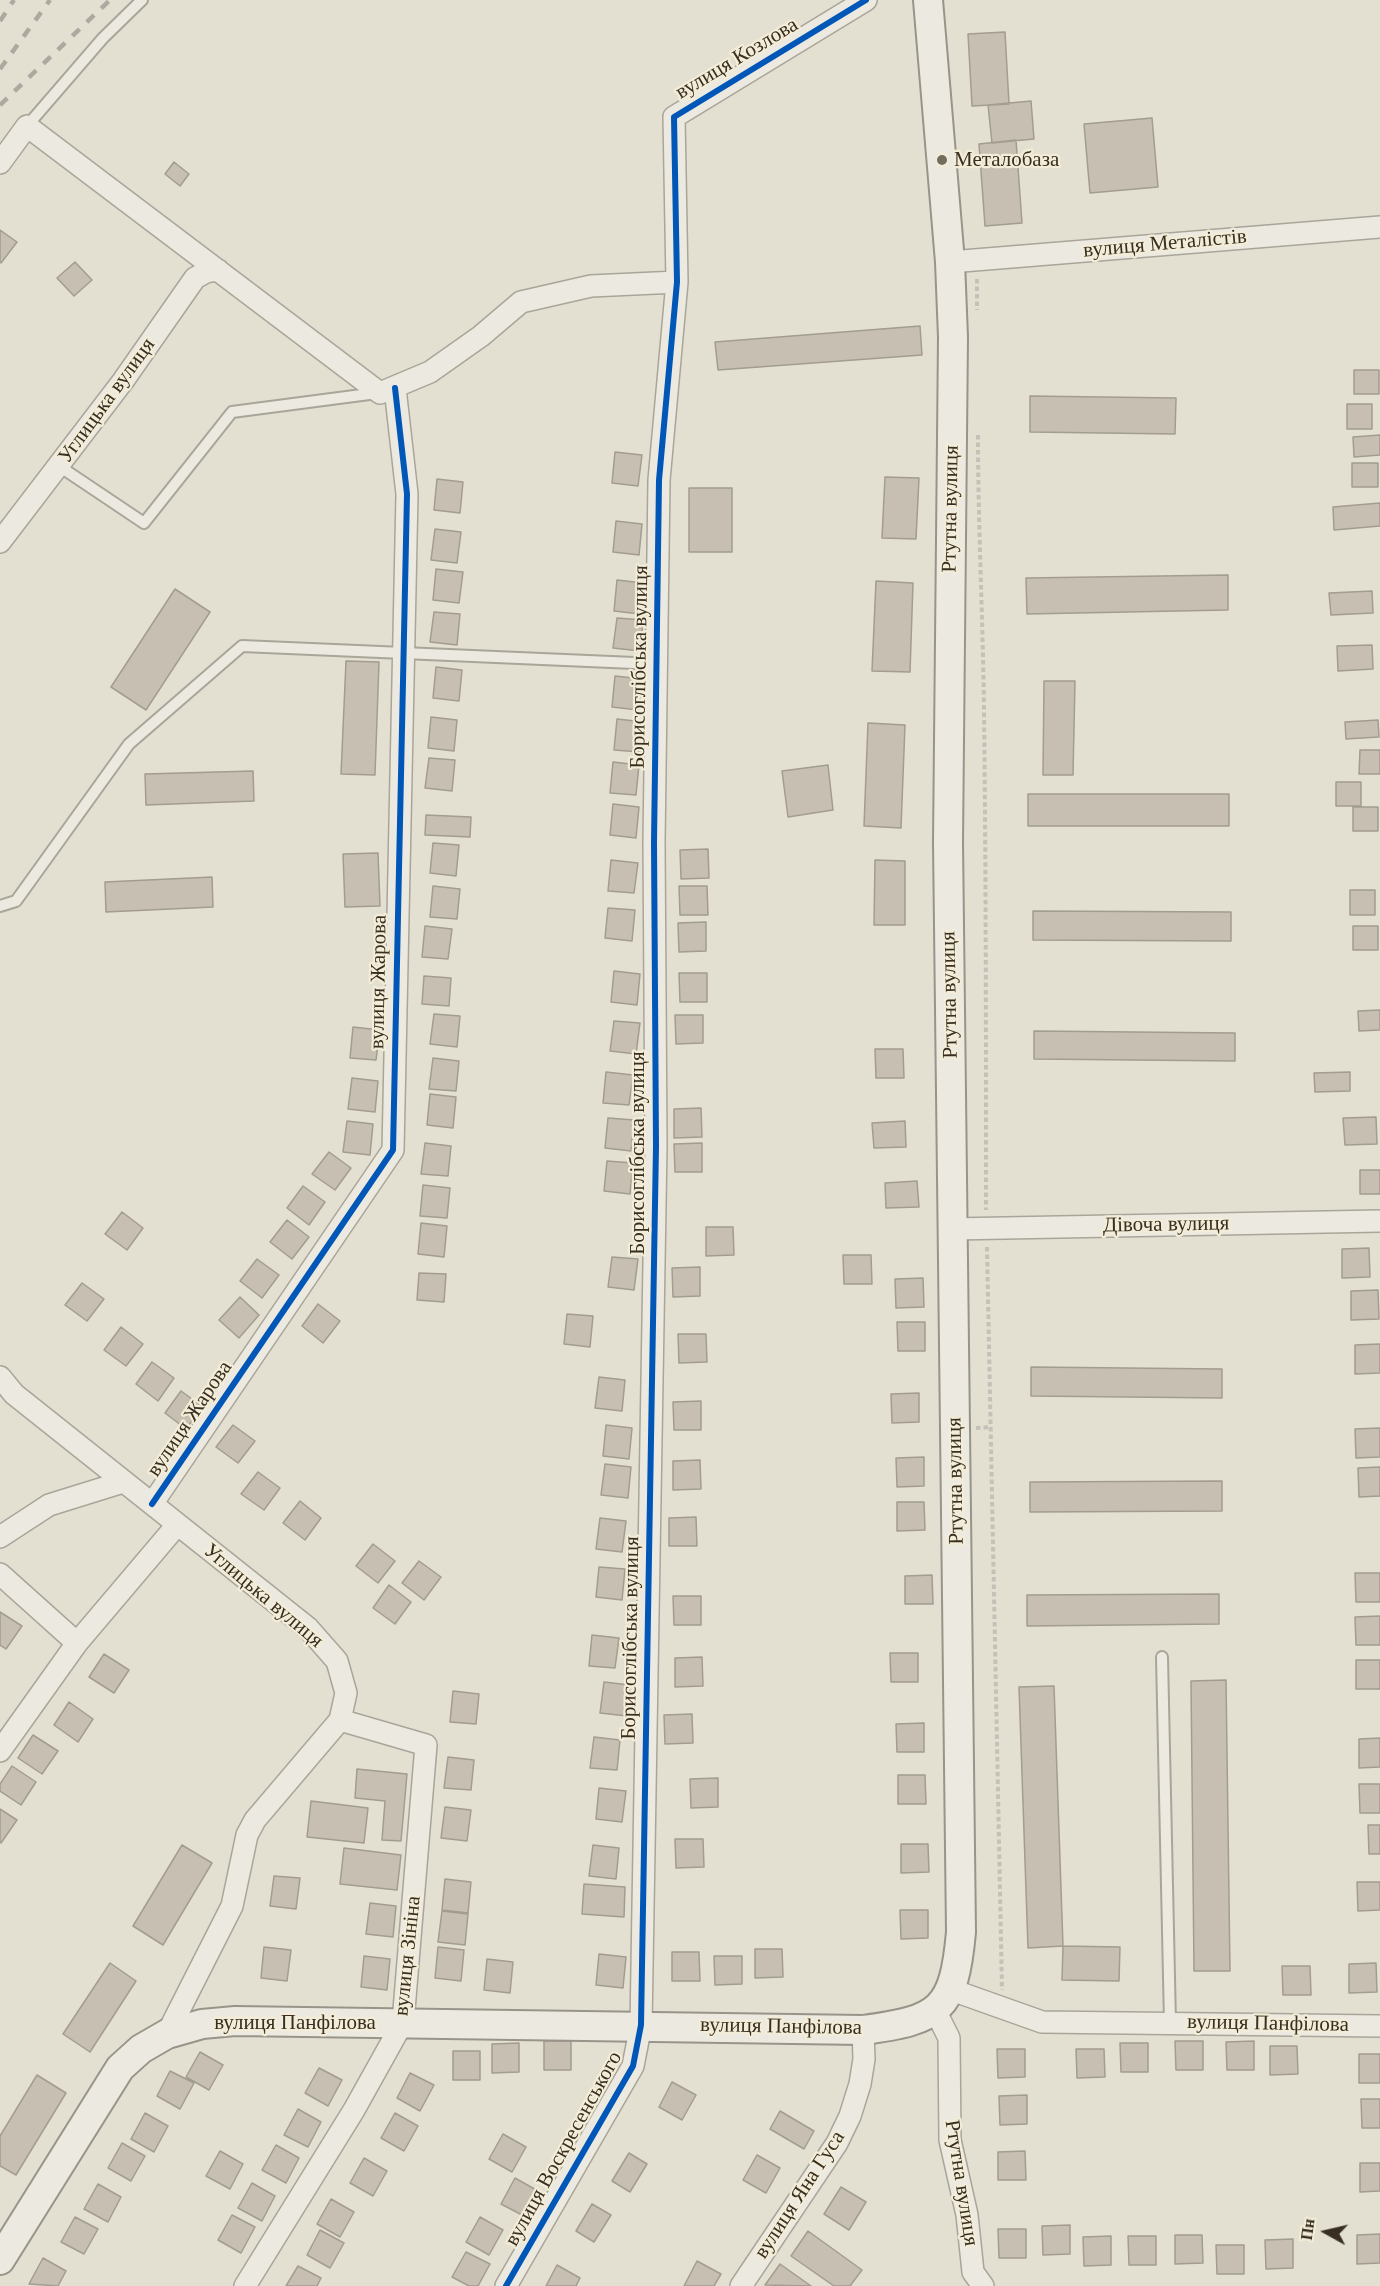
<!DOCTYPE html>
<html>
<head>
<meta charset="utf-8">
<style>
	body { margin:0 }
	#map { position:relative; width:1380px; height:2286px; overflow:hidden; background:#e3e0d1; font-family:Georgia,serif }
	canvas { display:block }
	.north { position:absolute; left:1296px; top:2202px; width:60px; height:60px; -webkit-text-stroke:4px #f3edd8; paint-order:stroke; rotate:278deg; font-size:16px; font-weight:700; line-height:24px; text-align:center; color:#382e21 }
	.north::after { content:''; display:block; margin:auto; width:21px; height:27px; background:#382e21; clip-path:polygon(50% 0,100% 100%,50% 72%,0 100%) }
</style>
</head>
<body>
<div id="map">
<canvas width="1380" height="2286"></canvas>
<div class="north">Пн</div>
</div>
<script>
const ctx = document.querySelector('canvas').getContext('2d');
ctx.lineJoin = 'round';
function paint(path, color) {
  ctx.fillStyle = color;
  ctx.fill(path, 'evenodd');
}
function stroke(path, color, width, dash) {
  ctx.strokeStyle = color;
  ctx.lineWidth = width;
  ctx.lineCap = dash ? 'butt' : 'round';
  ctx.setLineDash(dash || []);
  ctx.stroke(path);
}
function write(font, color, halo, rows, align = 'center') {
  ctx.font = font + ' Georgia,serif';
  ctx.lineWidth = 4.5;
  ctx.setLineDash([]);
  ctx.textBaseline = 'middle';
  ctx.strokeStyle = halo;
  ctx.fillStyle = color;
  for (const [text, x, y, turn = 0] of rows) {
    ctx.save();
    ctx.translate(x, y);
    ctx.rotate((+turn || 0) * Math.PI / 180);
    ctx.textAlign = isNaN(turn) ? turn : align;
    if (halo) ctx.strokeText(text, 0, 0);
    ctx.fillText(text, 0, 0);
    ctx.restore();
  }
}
const building = new Path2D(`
	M1005 32 1009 104 972 106 968 34Z
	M1031 101 1034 139 992 143 988 105Z
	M1152 118 1158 187 1090 193 1084 124Z
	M1016 140 1022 223 985 226 979 144Z
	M174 162 189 174 180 186 165 174Z
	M0 230 17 242 1 263 0 262Z
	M75 262 92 280 74 296 57 278Z
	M920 326 922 355 718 370 715 342Z
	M1354 370H1379V394H1354Z
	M1030 396 1176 398 1175 434 1030 432Z
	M1347 404H1372V429H1347Z
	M1380 435V455L1354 457 1353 437Z
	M615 452 642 455 638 486 612 483Z
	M1352 463H1378V487H1352Z
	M885 477 919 478 916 539 882 538Z
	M437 479 463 482 460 513 434 510Z
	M689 488H732V552H689Z
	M1380 503V526L1334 530 1333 507Z
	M616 521 642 524 639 555 613 552Z
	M435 529 461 532 457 563 431 560Z
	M436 569 463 572 459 603 433 600Z
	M1228 575V610L1027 614 1026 578Z
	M617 580 643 583 640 614 614 611Z
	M876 581 913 583 910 672 872 671Z
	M175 589 210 612 146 710 111 687Z
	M1372 591 1373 613 1331 615 1329 593Z
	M434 612 460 614 457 645 430 642Z
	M617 618 643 620 640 651 613 648Z
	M1372 645 1373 669 1338 671 1337 646Z
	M346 661 379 662 375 775 341 774Z
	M436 667 462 670 459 701 433 698Z
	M615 676 642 679 638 710 612 707Z
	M1044 681H1075L1073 775H1043Z
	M431 717 457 720 454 751 428 748Z
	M617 719 644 722 640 752 614 750Z
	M1378 720 1379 737 1346 739 1345 722Z
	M868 723 905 725 901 828 864 826Z
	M1360 750H1380V774H1359Z
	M429 758 455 760 452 791 425 788Z
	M613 762 639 765 636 795 610 793Z
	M828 765 833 810 788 817 782 771Z
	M253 771 254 801 146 805 145 774Z
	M1336 782H1361V806H1336Z
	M1028 794H1229V826H1028Z
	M613 804 639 807 636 838 610 835Z
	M1353 807H1378V831H1353Z
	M426 815 471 817 470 837 425 835Z
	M433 843 459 845 456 876 430 873Z
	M708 849 709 878 681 879 680 850Z
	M378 853 380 906 345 907 343 854Z
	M611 860 638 863 634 893 608 891Z
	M875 860 905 861V925H874Z
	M212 877 213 907 106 912 105 882Z
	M433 886 460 889 457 919 430 917Z
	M679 886H707L708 915H680Z
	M1350 890H1375V915H1350Z
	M608 908 635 910 632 941 605 938Z
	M1033 911 1231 912V941L1033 940Z
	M706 922V951L679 952 678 923Z
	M425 926 452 929 448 959 422 957Z
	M1353 926H1378V950H1353Z
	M614 971 640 974 637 1005 611 1002Z
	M679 973H707V1002H680Z
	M424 976 451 978 449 1006 422 1004Z
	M1380 1010V1030L1359 1031 1358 1011Z
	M434 1014 460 1016 457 1047 430 1044Z
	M675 1015H703V1043L676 1044Z
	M614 1021 640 1023 636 1054 610 1051Z
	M353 1027 380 1030 376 1060 350 1058Z
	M1034 1031 1235 1033V1061L1034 1059Z
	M875 1049H903L904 1078H876Z
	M433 1058 459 1061 456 1091 429 1089Z
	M606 1072 633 1075 629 1105 603 1103Z
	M1350 1072V1091L1315 1092 1314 1073Z
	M352 1078 378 1081 375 1112 348 1109Z
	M430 1094 456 1097 453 1128 427 1125Z
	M701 1108 702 1137 674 1138V1109Z
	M1376 1117 1377 1144 1345 1145 1343 1118Z
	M608 1118 634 1120 631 1151 605 1148Z
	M347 1121 373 1124 370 1155 343 1152Z
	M905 1121 906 1147 874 1148 872 1123Z
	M425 1143 451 1146 448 1176 421 1174Z
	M702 1143V1172H675L674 1144Z
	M329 1152 351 1168 335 1190 312 1174Z
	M607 1161 633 1163 630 1194 604 1191Z
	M1360 1170H1380V1194H1360Z
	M917 1181 919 1207 886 1208 885 1183Z
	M423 1185 450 1188 447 1218 420 1216Z
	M303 1186 325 1202 309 1225 287 1208Z
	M122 1212 143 1228 127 1250 105 1234Z
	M287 1220 309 1237 292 1259 270 1242Z
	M421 1223 447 1226 444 1257 418 1254Z
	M706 1227H733L734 1255 706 1256Z
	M1369 1248 1370 1277 1342 1278V1249Z
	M843 1255H871L872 1284H844Z
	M612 1257 638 1259 634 1290 608 1287Z
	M257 1259 279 1275 262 1298 240 1281Z
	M700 1267V1296L673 1297 672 1268Z
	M419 1273 446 1274 444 1302 417 1300Z
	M923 1278 924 1307 896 1308 895 1279Z
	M82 1283 104 1299 87 1321 65 1305Z
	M1378 1290 1379 1319 1351 1320V1291Z
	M240 1297 259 1315 239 1338 219 1320Z
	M318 1304 340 1321 323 1343 302 1326Z
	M567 1314 593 1316 590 1347 564 1344Z
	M897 1322H925V1351H898Z
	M121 1327 143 1344 126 1366 104 1350Z
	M678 1334H706L707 1362 679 1363Z
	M1380 1344V1373L1355 1374V1345Z
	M152 1362 174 1378 158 1401 136 1384Z
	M1031 1367 1222 1369V1398L1031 1396Z
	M599 1377 625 1380 622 1411 595 1408Z
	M181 1391 203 1407 186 1429 165 1413Z
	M919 1393V1422L892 1423 891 1394Z
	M701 1401V1430H674L673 1402Z
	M233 1425 255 1441 238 1463 216 1447Z
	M606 1425 632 1428 629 1459 603 1456Z
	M1380 1428V1457L1356 1458 1355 1429Z
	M924 1457V1486L897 1487 896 1458Z
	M700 1460 701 1489 673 1490V1461Z
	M605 1464 631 1467 628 1498 601 1495Z
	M1380 1467V1496L1359 1497 1358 1468Z
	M258 1472 280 1488 264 1510 241 1494Z
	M1222 1481V1511L1030 1512V1482Z
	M300 1501 321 1518 305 1540 283 1523Z
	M897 1502H924L925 1530 897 1531Z
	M696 1517 697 1546H669V1518Z
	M600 1518 626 1521 622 1552 596 1549Z
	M373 1544 395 1561 378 1583 356 1566Z
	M419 1561 441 1577 424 1600 402 1583Z
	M599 1567 625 1569 622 1600 596 1597Z
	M1355 1573H1380V1602H1356Z
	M932 1575 933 1604H905V1576Z
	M389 1585 411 1602 395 1624 373 1608Z
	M1219 1594V1624L1027 1626V1595Z
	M673 1596H701V1625H674Z
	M0 1612 22 1626 6 1649 0 1645Z
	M1380 1616V1645H1356L1355 1617Z
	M592 1635 619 1638 615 1668 589 1666Z
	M890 1653H918V1682H891Z
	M104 1654 129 1670 114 1693 89 1677Z
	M702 1657 703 1686 675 1687V1658Z
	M1356 1660H1380V1689H1356Z
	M1226 1680 1230 1971H1194L1191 1681Z
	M604 1682 630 1685 627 1716 600 1713Z
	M1054 1686 1063 1946 1028 1948 1019 1687Z
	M453 1691 479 1694 476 1724 450 1722Z
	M69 1702 93 1719 78 1742 54 1725Z
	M692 1714 693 1743 665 1744 664 1715Z
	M924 1723V1752H897L896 1724Z
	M33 1735 58 1751 42 1774 18 1758Z
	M594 1737 620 1740 617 1770 590 1768Z
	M1380 1738V1767L1359 1768V1739Z
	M448 1757 474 1760 471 1790 444 1788Z
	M12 1766 36 1782 21 1805 0 1791V1784Z
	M357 1769 407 1774 401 1841 382 1840 385 1801 355 1798Z
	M898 1775H925L926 1804H898Z
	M718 1778V1807L691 1808 690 1779Z
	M1359 1784H1380V1813H1360Z
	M599 1788 626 1791 622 1822 596 1819Z
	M311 1801 368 1808 364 1843 307 1837Z
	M445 1807 471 1810 467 1841 441 1838Z
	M0 1809 17 1820 1 1843 0 1842Z
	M1368 1825H1380V1854H1369Z
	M675 1839H703L704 1867 676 1868Z
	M901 1844H928L929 1872 901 1873Z
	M182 1845 212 1863 163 1945 133 1926Z
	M593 1845 619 1848 616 1879 589 1876Z
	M344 1848 401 1855 397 1890 340 1884Z
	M274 1876 300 1878 296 1909 270 1906Z
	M445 1879 471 1882 468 1913 442 1910Z
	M1357 1882H1380V1910L1358 1911Z
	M584 1884 625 1887 624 1917 582 1914Z
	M370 1903 396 1906 393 1937 366 1934Z
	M900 1910H928V1938L901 1939Z
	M442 1911 468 1914 465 1945 438 1942Z
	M1063 1946 1120 1947 1119 1981 1062 1980Z
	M264 1947 291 1950 287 1981 261 1978Z
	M438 1947 464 1950 461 1981 435 1978Z
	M755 1949H782L783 1977 755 1978Z
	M672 1952H699L700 1981H672Z
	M599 1954 626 1957 623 1988 596 1985Z
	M364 1956 390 1959 387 1990 361 1987Z
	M714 1956H742V1984L715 1985Z
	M487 1959 513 1962 510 1993 484 1990Z
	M110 1963 136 1981 90 2052 63 2034Z
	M1376 1963 1377 1992 1349 1993V1964Z
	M1282 1966H1310L1311 1995H1283Z
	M544 2041H571V2070H544Z
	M1175 2041H1203V2070H1176Z
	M1254 2041V2070H1227L1226 2042Z
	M519 2043V2072L492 2073V2044Z
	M1120 2043H1148V2072H1121Z
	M1270 2046H1297L1298 2074 1270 2075Z
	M997 2049H1025V2077L998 2078Z
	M1076 2049H1104L1105 2077 1077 2078Z
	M453 2051H480V2080H453Z
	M200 2052 223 2065 209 2090 186 2077Z
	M1359 2054H1380V2083H1359Z
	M319 2068 342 2080 328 2106 305 2093Z
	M170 2071 194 2083 180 2109 157 2096Z
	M410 2073 434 2085 420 2111 397 2098Z
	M37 2075 66 2093 16 2175 0 2166V2136Z
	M672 2082 696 2095 682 2120 659 2107Z
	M1027 2095V2124L1000 2125 999 2096Z
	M1361 2099H1380V2128H1362Z
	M298 2109 321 2122 308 2147 284 2135Z
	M780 2111 814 2131 804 2149 770 2129Z
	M145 2113 168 2126 154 2152 131 2139Z
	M395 2113 418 2126 404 2151 381 2138Z
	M503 2134 526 2147 512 2172 489 2159Z
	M122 2143 145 2156 131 2181 108 2168Z
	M276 2145 299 2158 286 2183 262 2170Z
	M220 2151 243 2164 230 2189 206 2176Z
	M1025 2151 1026 2180H998V2152Z
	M629 2153 647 2164 630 2192 612 2181Z
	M757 2155 780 2168 766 2193 743 2180Z
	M364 2158 387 2171 373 2196 350 2183Z
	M1360 2163H1380V2191L1360 2192Z
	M515 2178 538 2191 524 2216 501 2204Z
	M252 2183 275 2196 262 2221 238 2208Z
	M98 2184 121 2197 108 2222 84 2209Z
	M841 2187 866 2202 849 2230 824 2214Z
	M331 2199 354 2212 340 2237 317 2224Z
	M592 2204 611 2215 594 2242 576 2231Z
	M232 2215 255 2227 241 2253 218 2240Z
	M75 2217 98 2229 84 2254 61 2242Z
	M480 2217 503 2230 489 2255 466 2242Z
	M1070 2225V2254L1043 2255 1042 2226Z
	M998 2229H1026V2258H999Z
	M320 2230 344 2243 330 2268 307 2255Z
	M808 2231 862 2270 850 2286H834L791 2256Z
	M1380 2234V2263L1357 2264V2235Z
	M1175 2235H1202L1203 2263 1175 2264Z
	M1111 2236V2265L1084 2266 1083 2237Z
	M1128 2236H1156V2265H1129Z
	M1293 2239V2268L1266 2269 1265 2240Z
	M1216 2245H1244V2274H1217Z
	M466 2252 490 2264 478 2286H469L452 2277Z
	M43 2258 66 2271 58 2286 29 2284Z
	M697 2261 721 2274 714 2286H684Z
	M780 2264 811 2286 765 2285Z
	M557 2265 580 2278 576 2286H546Z
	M298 2266 321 2278 317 2286H286Z`);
const path = new Path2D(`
	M977 279V310
	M978 435C978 527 983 619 984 711 986 877 986 1044 986 1210
	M987 1247 1002 1990
	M976 1428 990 1427`);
const service = new Path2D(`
	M27 126 103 38 142 0
	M59 466 144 523 232 412 377 393
	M0 906 16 901 129 744 242 646 657 664
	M1162 1657 1170 2023`);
const minor = new Path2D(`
	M0 163 27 126 380 393 430 372 481 336 521 302 591 286 677 282
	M950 262 1380 227
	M0 542 123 381 195 278 206 272 218 270
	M952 1229 1380 1221
	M0 1377 14 1394 308 1628 337 1661 346 1693 340 1720 255 1820 247 1835 232 1906 167 2034
	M152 1504 393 1150 407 494 395 388
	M0 1537 49 1505 123 1482
	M0 1574 77 1643
	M0 1751 77 1643 177 1525
	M952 1990 1042 2022 1380 2026
	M935 2010 949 2038 950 2140 967 2215 973 2272 983 2286
	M245 2286 354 2110 403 2022 426 1745 340 1720
	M506 2286 633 2066 641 2025 656 1146 654 842 659 480 677 282 674 117 866 0
	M741 2286 837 2143 850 2116 860 2084 864 2059 863 2030`);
const secondary = new Path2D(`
	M0 2260 120 2068 141 2049 167 2034 202 2024 235 2021 863 2030C940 2020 954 2010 961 1932L948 842 953 337 950 262 928 0`);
const rail = new Path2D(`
	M0 21 14 0
	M0 69 50 0
	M0 105 110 0`);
const cycleway = new Path2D(`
	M152 1504 393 1150 407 494 395 388
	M506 2286 633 2066 641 2025 656 1146 654 842 659 480 677 282 674 117 866 0`);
const markers = [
	[942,160,6,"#746c5f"]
];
const streetNames = [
	["вулиця Козлова",737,59,-31],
	["вулиця Металістів",1165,244,-5],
	["Углицька вулиця",107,401,-54],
	["Ртутна вулиця",951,509,-89],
	["Борисоглібська вулиця",640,667,-89],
	["вулиця Жарова",379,982,-89],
	["Ртутна вулиця",950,995,-91],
	["Борисоглібська вулиця",638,1153,-90],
	["Дівоча вулиця",1166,1225,-1],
	["вулиця Жарова",190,1419,-56],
	["Ртутна вулиця",956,1481,-91],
	["Углицька вулиця",263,1596,40],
	["Борисоглібська вулиця",631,1638,-89],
	["вулиця Зініна",408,1956,-84],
	["вулиця Панфілова",295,2023],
	["вулиця Панфілова",1268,2024,1],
	["вулиця Панфілова",781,2027,1],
	["вулиця Воскресенського",564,2149,-61],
	["Ртутна вулиця",961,2183,81],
	["вулиця Яна Гуса",800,2195,-57]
];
const poiNames = [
	["Металобаза",954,160]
];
paint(building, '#c7bfb2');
stroke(building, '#a39c90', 1.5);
stroke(service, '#a9a599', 14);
stroke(minor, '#a9a599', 24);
stroke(secondary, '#999489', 32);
stroke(path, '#c4c1b8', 4, [4.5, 3]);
stroke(service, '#ece9e1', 10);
stroke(minor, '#ece9e1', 21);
stroke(secondary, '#ece9e1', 28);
stroke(rail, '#aca9a1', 4.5, [10, 10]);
stroke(cycleway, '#0057b8', 6);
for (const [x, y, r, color] of markers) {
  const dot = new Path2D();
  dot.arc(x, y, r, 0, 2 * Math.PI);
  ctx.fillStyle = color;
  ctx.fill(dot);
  stroke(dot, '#f3edd8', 2);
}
write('21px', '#382e21', '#f3edd8', streetNames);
write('21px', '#382e21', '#f3edd8', poiNames, 'left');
</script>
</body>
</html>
